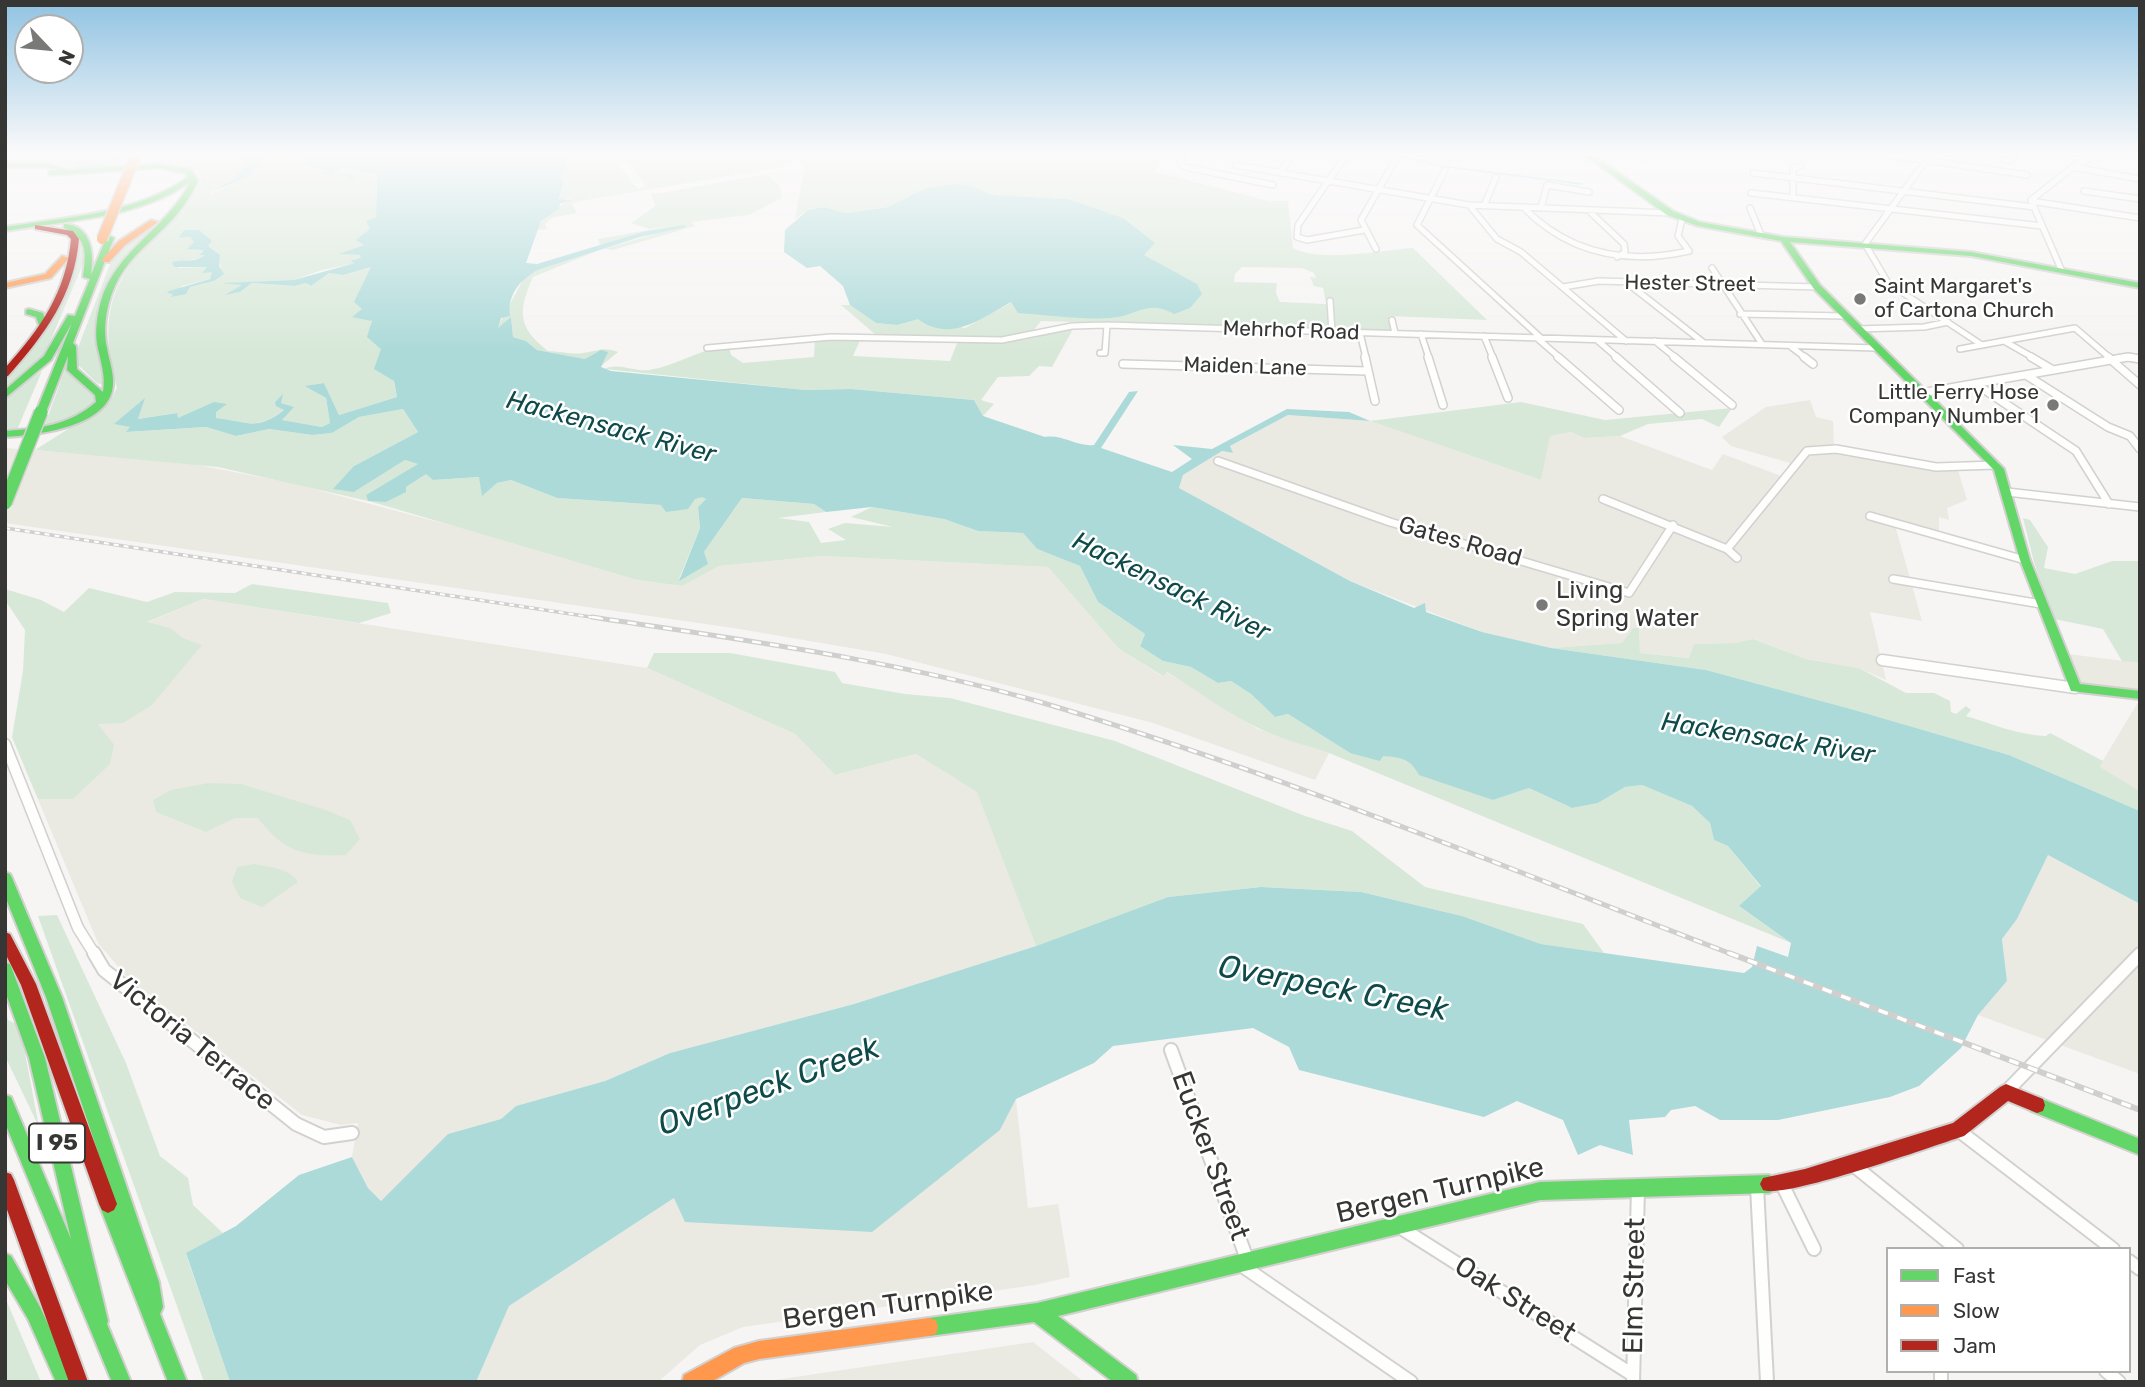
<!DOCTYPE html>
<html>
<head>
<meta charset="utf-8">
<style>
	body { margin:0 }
	#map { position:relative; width:2145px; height:1387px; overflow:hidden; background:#f6f5f4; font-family:Rubik,sans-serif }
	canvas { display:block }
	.frame { position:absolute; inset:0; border:7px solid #363635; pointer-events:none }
	.legend { position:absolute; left:1886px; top:1247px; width:245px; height:126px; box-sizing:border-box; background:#fff; border:2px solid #afafae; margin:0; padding:9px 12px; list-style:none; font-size:21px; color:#363635 }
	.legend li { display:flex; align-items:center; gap:14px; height:35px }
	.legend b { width:35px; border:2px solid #afafae }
	.north { position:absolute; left:14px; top:14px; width:70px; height:70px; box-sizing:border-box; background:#fff; border:2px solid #afafae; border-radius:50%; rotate:116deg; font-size:19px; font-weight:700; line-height:28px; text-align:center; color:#363635 }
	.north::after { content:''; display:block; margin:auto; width:24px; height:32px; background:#797978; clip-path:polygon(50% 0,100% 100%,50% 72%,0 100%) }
</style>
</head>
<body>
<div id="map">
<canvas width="2145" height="1387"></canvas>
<div class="frame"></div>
<ul class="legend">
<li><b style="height:9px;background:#63d668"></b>Fast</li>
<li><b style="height:9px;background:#ff974d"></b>Slow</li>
<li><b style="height:9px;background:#b3261e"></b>Jam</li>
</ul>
<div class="north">N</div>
</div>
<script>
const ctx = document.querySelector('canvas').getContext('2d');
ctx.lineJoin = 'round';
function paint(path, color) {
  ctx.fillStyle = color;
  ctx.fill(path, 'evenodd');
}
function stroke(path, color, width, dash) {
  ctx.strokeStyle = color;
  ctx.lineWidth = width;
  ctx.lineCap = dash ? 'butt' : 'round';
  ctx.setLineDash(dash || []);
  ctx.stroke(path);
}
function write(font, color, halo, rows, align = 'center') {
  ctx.font = font + ' Rubik,sans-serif';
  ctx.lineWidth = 5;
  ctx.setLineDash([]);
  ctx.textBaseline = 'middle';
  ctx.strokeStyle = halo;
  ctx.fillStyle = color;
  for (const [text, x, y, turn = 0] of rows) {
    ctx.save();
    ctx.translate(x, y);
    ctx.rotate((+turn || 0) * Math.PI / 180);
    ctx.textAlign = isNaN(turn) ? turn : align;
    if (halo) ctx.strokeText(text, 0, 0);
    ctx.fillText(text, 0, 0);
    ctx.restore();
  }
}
const built = new Path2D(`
	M1810 400 1816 417 1833 421 1834 448 1957 467 1967 500 1947 508 1949 520 1939 517V537L1895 525 1922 621 1870 612 1886 680 1859 668 1806 659 1753 639 1735 643 1694 644 1690 658 1640 653 1639 627 1633 628 1623 643 1551 648 1482 632 1350 581 1179 488 1183 475 1222 451 1232 453 1230 446 1288 415 1370 421 1541 480 1549 436 1571 432 1584 438 1620 436 1712 470 1723 454 1781 476 1790 463 1731 446 1722 437 1766 407Z
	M5 448 178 461 291 483 461 528 637 580 681 586 719 566 822 556 1048 567 1119 649 1162 676 1166 672 1208 696 1216 704 1258 729 1329 753 1315 780 1153 723 886 654 733 628 5 523Z
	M203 599 647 668 795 734 835 775 916 754 978 792 1036 946 854 1004 670 1053 605 1081 516 1106 501 1119 448 1134 381 1201 368 1188 352 1157 358 1123 341 1125 302 1115 127 977 98 943 12 737 146 623Z
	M2068 654 2140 663V699L2080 685Z
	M2140 699V791L2099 767Z
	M2048 855 2140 904V1074L1978 1015 2007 981 2002 939 2017 919Z
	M1016 1099 1028 1208 1058 1204 1070 1277 1035 1285 743 1327 700 1345 658 1382H476L509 1306 674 1198 1000 1130Z
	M1033 1342 1084 1382H761Z`);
const green = new Path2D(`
	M5 155H107L115 159 129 155C113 181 74 165 50 164 35 163 20 164 5 164Z
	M151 155H248L241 158 249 163 232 180 209 192 210 194 248 178 269 156 304 158 326 170 319 174 353 175 330 173 344 167 377 175 376 217 365 245 340 253 360 255 362 257 357 263 322 270 294 280 228 283 244 285 228 294 240 292 252 283 295 286 306 283 311 286 329 273 343 275 371 267 363 308C378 329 393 371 397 397L339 415 324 383 307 386 326 398 330 423 322 427 282 420 293 407 281 403 282 396 275 402 285 409C255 432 247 421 215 418L216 412 177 418 176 413 138 419 144 400 116 424 131 427 127 432 206 427 236 436 269 429 312 435 332 433 359 417 403 409 418 432 354 466V492L405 460 419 464 366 495 368 501 218 467 35 450 109 403 117 388C101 325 105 287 152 239 170 220 190 205 201 181L198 172 180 164H149ZM184 230H199L208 246 217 253 222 273 214 281 190 287 186 294 173 293 182 286 210 279 213 272H203L208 267 178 268 183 261 202 258 206 254 200 253 205 250 189 248 195 242 190 237 178 238Z
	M565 155H611L638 189 646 186 623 155H788L783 167 580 201 572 204 577 213 552 218 545 224 547 229 537 230 541 221 571 198 559 200 563 184 560 174 564 163 569 161Z
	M802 155H1160L1156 172 1269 201H1288L1293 248C1320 263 1381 250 1413 248L1487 320 1389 316 1392 331 1041 321 1029 336 1002 340 876 335 841 305H850L876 323 897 325 918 318 965 328 1012 302 1113 318 1145 307H1162L1197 284 1143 255 1154 244 1068 199 992 195 974 187 922 189 888 207 846 213 823 207 808 210 795 219 805 165 800 164ZM1242 267 1302 268 1314 273 1316 278 1310 277 1314 286 1323 288 1326 304 1280 302 1276 293 1277 283 1234 282 1235 274Z
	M767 174 780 186 782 198 749 215 691 222 695 226 613 250 604 249 684 225 600 245 598 239 671 226 649 229 631 223 655 206 651 192 655 194Z
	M168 215C145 238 108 265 103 300 100 327 106 359 107 386L97 383 76 363V353L112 259 124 245Z
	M77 232 85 253 83 264 44 356 5 390V377L38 339 76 256Z
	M597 251 533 277C518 311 517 327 548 351 559 351 573 355 583 353 596 351 605 346 618 352L601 366 596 353 585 359 537 350 526 341 513 337 511 317 501 329 497 328 524 278 538 270Z
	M1068 329 1072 331 1052 367 1039 366 1029 376 998 377 981 400 994 404 983 416 974 400 851 389 806 390 605 369C617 362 635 372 649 370 676 366 699 349 729 346L731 355 743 363 814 357 815 337 861 338 853 356 950 361 958 341 1024 340Z
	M67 364 94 392 96 403 81 417 43 430Z
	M42 371 17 430 5 428V397Z
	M1521 402 1605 420 1732 408 1719 427 1702 419 1648 424 1620 436 1584 438 1571 432 1550 436 1541 480 1370 421Z
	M426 473 433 480 480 477 482 495 497 483 511 480 557 498 661 505 702 496 706 499 698 507 700 528 679 579 704 552 742 498 814 504 826 512 778 518 809 522 821 543 846 540 828 529 845 523 893 527 851 517 872 507 944 519 978 531 1023 533 1037 549 1080 566 1098 602 1145 634 1140 645 1163 661 1191 667 1218 683 1231 681 1251 694 1275 717 1288 714 1350 753 1402 757 1493 800 1529 788 1572 808 1598 803 1625 787 1642 785 1692 806 1710 823 1714 840 1728 846 1761 887 1740 907 1791 943 1329 753C1305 745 1278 738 1256 727 1224 712 1197 690 1167 672L1163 676 1119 649 1048 567 822 556 719 566 682 586 637 580 369 501H386L405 492 406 487Z
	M2023 518 2030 520 2048 547 2044 568 2075 574 2112 561H2140V663L2122 661 2103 629 2054 619 2034 562Z
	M252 584 388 603 391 613 359 623 203 599 147 622 170 628 183 638 202 645 152 705 123 723 98 724 114 745 110 764 73 799H38L12 737 23 671 25 630 5 600V589L41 600 64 612 89 588 147 602 175 592 235 593Z
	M1639 627 1640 653 1689 658 1694 644 1735 643 1753 639 1806 659 1859 668 1906 693H1934L1950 701 1951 712 1956 714 1966 706 1971 710 1966 716C1992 724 2018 735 2046 736L2050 733 2103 761 2100 767 2140 791V811L2009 755 1851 709 1706 670 1551 648 1622 643 1633 628Z
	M654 653H730L835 672 842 683 905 694 950 698 1115 741 1305 816 1352 831 1425 887 1583 924 1604 953 1541 944 1462 916 1361 892 1261 887 1168 897 1036 946 977 792 916 754 835 775 795 734 647 668Z
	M209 783 241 784 326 810 350 820 360 839 346 855C304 857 285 853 258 818H235L206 832 156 812 153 800 171 790Z
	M254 864C268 867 290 868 298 882L262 907 240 898 232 882 237 867Z
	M57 915 126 1063 160 1156 188 1178 193 1205 223 1233 186 1254 230 1382H204L38 916Z
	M5 1008 8 1020 16 1024 25 1053 39 1127 5 1056Z
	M5 1297 41 1382H5Z`);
const water = new Path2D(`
	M248 155H565L569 161 565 163 567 170 560 174 563 184 559 199 572 200 560 204 559 209 541 221 526 263 537 264 643 232 684 225 686 227 640 237 538 270C521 279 507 294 510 316L501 318 498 328 511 317 513 337 526 341 537 350 585 359 601 350 608 352 601 367 611 371 806 390 851 389 974 400 983 416 1045 437C1062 434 1077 447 1094 445L1129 392 1138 391 1101 448 1172 472 1192 459 1173 445 1212 449 1287 409 1349 412 1370 421 1288 415 1230 446 1233 453 1222 451 1183 475 1179 488 1350 581 1414 608 1425 603 1426 612 1482 632 1551 648 1706 670 1851 709 2009 755 2140 811V904L2048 855 2017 919 2002 939 2007 981 1978 1015 1961 1048 1919 1086 1890 1097 1778 1120H1720L1695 1106 1671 1110 1665 1117 1629 1120 1633 1155 1600 1145 1578 1155 1563 1120 1517 1101 1484 1117 1299 1070 1289 1047 1253 1028 1113 1046 1094 1063 1016 1099 1000 1130 872 1232 685 1222 674 1198 509 1306 476 1382H230L186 1253 236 1226 299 1175 352 1157 368 1188 381 1201 448 1134 501 1119 516 1106 605 1081 670 1053 854 1004 1036 946 1168 897 1261 887 1361 892 1462 916 1541 944 1744 973 1752 967 1757 946 1788 957 1791 943 1739 906 1761 886 1728 846 1714 840 1710 823 1692 806 1642 785 1625 787 1598 803 1572 808 1529 788 1493 800 1419 775C1411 759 1401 757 1383 756L1380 761 1350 753 1288 714 1275 717 1251 694 1231 681 1218 683 1191 667 1163 661 1140 646 1145 634 1098 602 1080 566 1037 549 1023 533 978 531 944 519 872 507 826 512 814 504 742 498 704 552 708 564 679 581 700 528 698 507 706 499 702 497 695 499 688 509 666 512 661 505 557 498 511 480 497 483 482 496 479 477 433 480 426 474 406 487V492L386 502 368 501 366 495 418 464 405 460 354 492 333 489 354 466 418 432 403 409 359 417 332 433 312 435 269 429 236 436 206 427 126 432 130 427 114 424 145 398 138 419 177 413 178 418 214 402 227 404 216 412V418C246 421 256 432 284 410L276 406 275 402 283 394 281 403 294 407 282 420 322 427 330 423 326 398 305 386 324 383 339 415 397 397 394 381 374 369 381 349 367 337 372 321 352 317 362 309 354 302 371 267 343 275 329 273 311 286 306 283 295 286 252 283 240 292 225 295 242 285 221 283 294 280 355 263 350 261 361 258 360 255 338 254 364 245 356 240 370 229 366 221 376 217 377 175 344 167 332 173 353 175V182L348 176 318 174 325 170 307 166 304 158 269 156 248 178 208 193 232 180 249 163 240 158Z
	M953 184 974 187 992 195 1068 199 1123 218 1155 243 1144 255 1197 284 1202 294 1190 308 1174 314C1146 299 1138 316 1111 318 1081 320 1048 315 1018 313L1011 302C981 319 950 343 918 319L897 325 876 323 850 305 843 286 820 266 807 268 784 252 785 230 808 210 824 207 846 213 888 207 923 189Z
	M184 230H199L212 241 208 246 220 255 219 266 224 274 214 281 190 287 186 294 171 297 173 294 167 293 169 291 210 279 212 272 202 273 207 267H174L172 262C183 259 196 263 205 255H199L204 250 187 249 194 242 190 237 178 238Z`);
const stream = new Path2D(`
	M1399 156 1441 166 1582 184`);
const river = new Path2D(`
	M115 157H118V161L95 169 74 163 78 161 94 164Z`);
const streetFar3 = new Path2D(`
	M1183 155 1180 163 1185 167 1273 185
	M1346 155 1298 225 1297 237 1307 240 1364 230
	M1639 155 1641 157
	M1889 155 2027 175
	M1930 155 1865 244 1888 283 1982 345
	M2004 160 2009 161 2017 155
	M1235 165 1469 205 1670 213
	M2073 167 2140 179
	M1445 170 1417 225 1541 338
	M1280 172 1293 155
	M1753 173 2034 207
	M2084 191 2140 199
	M1751 193 2042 226
	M1793 198V168L1800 166
	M2031 201 2140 218
	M1469 205 1497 239 1521 252 1626 341
	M1484 206 1496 177
	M1523 207C1569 254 1626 265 1689 251L1678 236 1682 219
	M1541 208 1547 185 1589 192
	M1750 208 1761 235
	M1588 210 1624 244 1625 252 1617 257
	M1376 249 1361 220 1397 157
	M1712 268 1762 344
	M2061 269 2031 200 2073 167 2095 155
	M1626 282 1704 343
	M1563 287 1599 281 1817 287
	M1330 301 1332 332
	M1740 314 1845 316
	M1392 320 1395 333
	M1857 329 1924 327 1948 322
	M1360 333 1366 358
	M1421 334 1429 358
	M1484 336 1493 358
	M1537 338 1560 358
	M1597 340 1618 358
	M1655 341 1676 358
	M2004 341 2034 358
	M1790 346 1806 358
	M707 348 831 337 1002 340 1072 326 1107 325 1876 348
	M1960 349 2075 328 2110 358
	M1100 353H1105L1107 325
	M2119 358H2137`);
const streetFar2 = new Path2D(`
	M1365 357 1375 401
	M1428 357 1443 405
	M1492 357 1508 398
	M1558 357 1619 410
	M1616 357 1680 413
	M1674 357 1732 405
	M1804 357 1813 364
	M2031 357 2053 370
	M2108 357 2140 385
	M1123 364 1367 371
	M2026 375 2108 427 2130 436 2140 449
	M1976 384 2076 451 2109 504
	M1921 393 2128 357 2140 359
	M1218 461 1390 522 1629 593 1673 525
	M2007 492 2140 507
	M1603 499 1727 549
	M1870 516 2025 560
	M1737 558 1727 549 1807 451 1836 449 1936 467 1995 465
	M1893 579 2041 604`);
const streetFar1 = new Path2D(`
	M1882 660 2075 688
	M5 744 78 928 95 955`);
const street = new Path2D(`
	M94 953 104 970 296 1124 324 1137 352 1133
	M1171 1050 1248 1262
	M2006 1092 2140 954
	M1958 1130 2113 1249
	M1852 1164 1957 1249
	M1781 1182 1814 1249
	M1757 1186 1767 1382
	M1398 1226 1633 1375
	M2129 1261 2140 1269
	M1241 1265 1411 1382
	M1941 1371V1382
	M2106 1371 2119 1382
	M1633 1382 1638 1189`);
const fast = new Path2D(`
	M1585 155H1593L1673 211 1700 222 1784 237 1971 252 2140 283V288L1971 256 1790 242 1820 285 2004 469 2030 560 2080 684 2140 691V699L2071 691 2020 560 1994 470 1814 289 1781 241 1698 226 1667 215Z
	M5 163H45L67 170 159 164 191 169 198 181C190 198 180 212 167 225 151 241 132 256 120 276 108 297 102 324 107 348 109 360 114 373 113 385 110 427 37 435 5 437V431C38 429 70 425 96 402L95 395 67 370 68 356 46 412 41 415 36 412 72 323 51 360 5 398V390L44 356 68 315 75 316 90 279 83 277C86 254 88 238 64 228V224C92 225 94 254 91 275L106 238 110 236 114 238 73 343 76 346 77 369 103 392C106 375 100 360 97 344 95 330 97 315 101 301 115 251 168 228 190 182 141 218 64 221 5 231V227C66 217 137 214 188 177L185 173 159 168 52 175H49V171L58 170 45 167H5Z
	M29 309 43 313 47 326 46 328H40L36 317 26 314V310Z
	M5 872 10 874 12 878 62 997 159 1282 163 1307 160 1314 187 1382H168L99 1204 102 1198 108 1195 113 1197 46 997 5 896Z
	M5 963 10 964 12 969 45 1058 108 1321 107 1324 131 1382H112L5 1123V1095L11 1097 71 1239 29 1058 5 991Z
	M2037 1097 2140 1139V1155L2031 1111 2029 1105 2031 1099Z
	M1769 1175 1775 1178 1778 1184 1775 1190 1769 1193 1540 1200 1058 1316 1136 1375 1138 1382H1113L1034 1322 929 1336 922 1334 920 1327 922 1320 929 1318 1037 1303 1540 1182Z
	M5 1253 11 1256 40 1307 75 1382H56L28 1319 5 1280Z`);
const slow = new Path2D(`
	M151 220 158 222 125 245 109 262H103V258L119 241Z
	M62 256 69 258 51 278 5 288V283L45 274Z
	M929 1318 936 1320 938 1327 936 1334 929 1336 759 1359 744 1363 711 1382H682L684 1375 734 1348 759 1341Z`);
const jam = new Path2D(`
	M35 225 73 231 79 239C74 296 45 334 8 376L5 377V368C40 329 66 293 71 239L67 235 35 229Z
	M5 932 10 934 36 984 117 1204 114 1210 108 1213 102 1210 99 1204 21 985 5 953Z
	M2006 1084 2043 1099 2045 1105 2043 1111 2037 1113 2008 1101 1964 1136 1958 1138C1927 1148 1785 1199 1763 1190L1760 1184 1763 1178 1805 1169 1953 1123 2000 1087Z
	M5 1172 11 1174 14 1180 88 1382H69L5 1204Z`);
const railFar2 = new Path2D(`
	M5 528 604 619`);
const railFar1 = new Path2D(`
	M592 617C742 640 895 660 1040 702 1276 772 1504 867 1734 955`);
const rail = new Path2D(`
	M1729 953 2140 1110`);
const fastBridge = new Path2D(`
	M5 503 41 412`);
const slowBridge = new Path2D(`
	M102 239 136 155`);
const markers = [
	[1860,299,7,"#797978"],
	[2053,405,7,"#797978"],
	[1542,605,7,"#797978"]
];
const farStreetnames = [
	["Hester Street",1690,284,1],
	["Mehrhof Road",1291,331,2],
	["Maiden Lane",1245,367,2]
];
const farPoinames = [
	["Saint Margaret's",1874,287],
	["of Cartona Church",1874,311],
	["Little Ferry Hose",2039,393,"right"],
	["Company Number 1",2039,417,"right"]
];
const shields = [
	[57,1143,56]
];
const shieldNames = [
	["I 95",57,1143]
];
const streetNames = [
	["Gates Road",1460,542,16]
];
const poiNames = [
	["Living",1556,591],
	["Spring Water",1556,619]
];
const waterNames = [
	["Hackensack River",611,428,15],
	["Hackensack River",1171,587,26],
	["Hackensack River",1768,739,9]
];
const nearStreetnames = [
	["Victoria Terrace",192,1041,39],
	["Eucker Street",1210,1156,70],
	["Bergen Turnpike",1440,1191,-13],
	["Elm Street",1635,1286,-89],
	["Oak Street",1515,1300,32],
	["Bergen Turnpike",888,1306,-8]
];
const nearWaternames = [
	["Overpeck Creek",1333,989,11],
	["Overpeck Creek",769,1087,-20]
];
paint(built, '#eaeae3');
paint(green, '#d7e8d8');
paint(water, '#acdad9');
stroke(stream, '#acdad9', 2);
paint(river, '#acdad9');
stroke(streetFar3, '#d2d1d0', 8);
stroke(streetFar2, '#d2d1d0', 10);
stroke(streetFar1, '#d2d1d0', 13);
stroke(street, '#d2d1d0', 16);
stroke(fast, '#d2d1d0', 4);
stroke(slow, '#d2d1d0', 4);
stroke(jam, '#d2d1d0', 4);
stroke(streetFar3, '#fefefd', 5);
stroke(streetFar2, '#fefefd', 7);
stroke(streetFar1, '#fefefd', 10);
stroke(street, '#fefefd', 12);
paint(fast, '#63d668');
paint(slow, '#ff974d');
paint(jam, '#b3261e');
stroke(railFar2, '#cfcfce', 3.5);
stroke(railFar1, '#cfcfce', 5);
stroke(rail, '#cfcfce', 6);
stroke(railFar2, '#fff', 2, [5]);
stroke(railFar1, '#fff', 2.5, [9]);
stroke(rail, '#fff', 3.5, [10]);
stroke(fastBridge, '#d2d1d0', 16, []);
stroke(slowBridge, '#d2d1d0', 13, []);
stroke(fastBridge, '#63d668', 13);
stroke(slowBridge, '#ff974d', 10);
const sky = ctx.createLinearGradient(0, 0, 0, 350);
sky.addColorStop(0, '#90c3e2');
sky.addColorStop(0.44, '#fbfafa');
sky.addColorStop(1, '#fbfafa00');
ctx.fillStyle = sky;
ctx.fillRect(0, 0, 2145, 350);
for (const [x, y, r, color] of markers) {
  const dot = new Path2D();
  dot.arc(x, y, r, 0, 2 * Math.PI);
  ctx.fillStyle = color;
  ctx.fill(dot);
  stroke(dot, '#fff', 2.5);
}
write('21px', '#363635', '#fff', farStreetnames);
write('21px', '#363635', '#fff', farPoinames, 'left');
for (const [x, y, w] of shields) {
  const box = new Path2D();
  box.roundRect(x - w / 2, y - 19.5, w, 39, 5);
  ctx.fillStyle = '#fff';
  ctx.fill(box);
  stroke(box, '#363635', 2);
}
write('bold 23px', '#363635', null, shieldNames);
write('24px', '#363635', '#fff', streetNames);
write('24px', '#363635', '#fff', poiNames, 'left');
write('italic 26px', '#0e4a4a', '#fff', waterNames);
write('28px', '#363635', '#fff', nearStreetnames);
write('italic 32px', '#0e4a4a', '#fff', nearWaternames);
</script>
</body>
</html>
